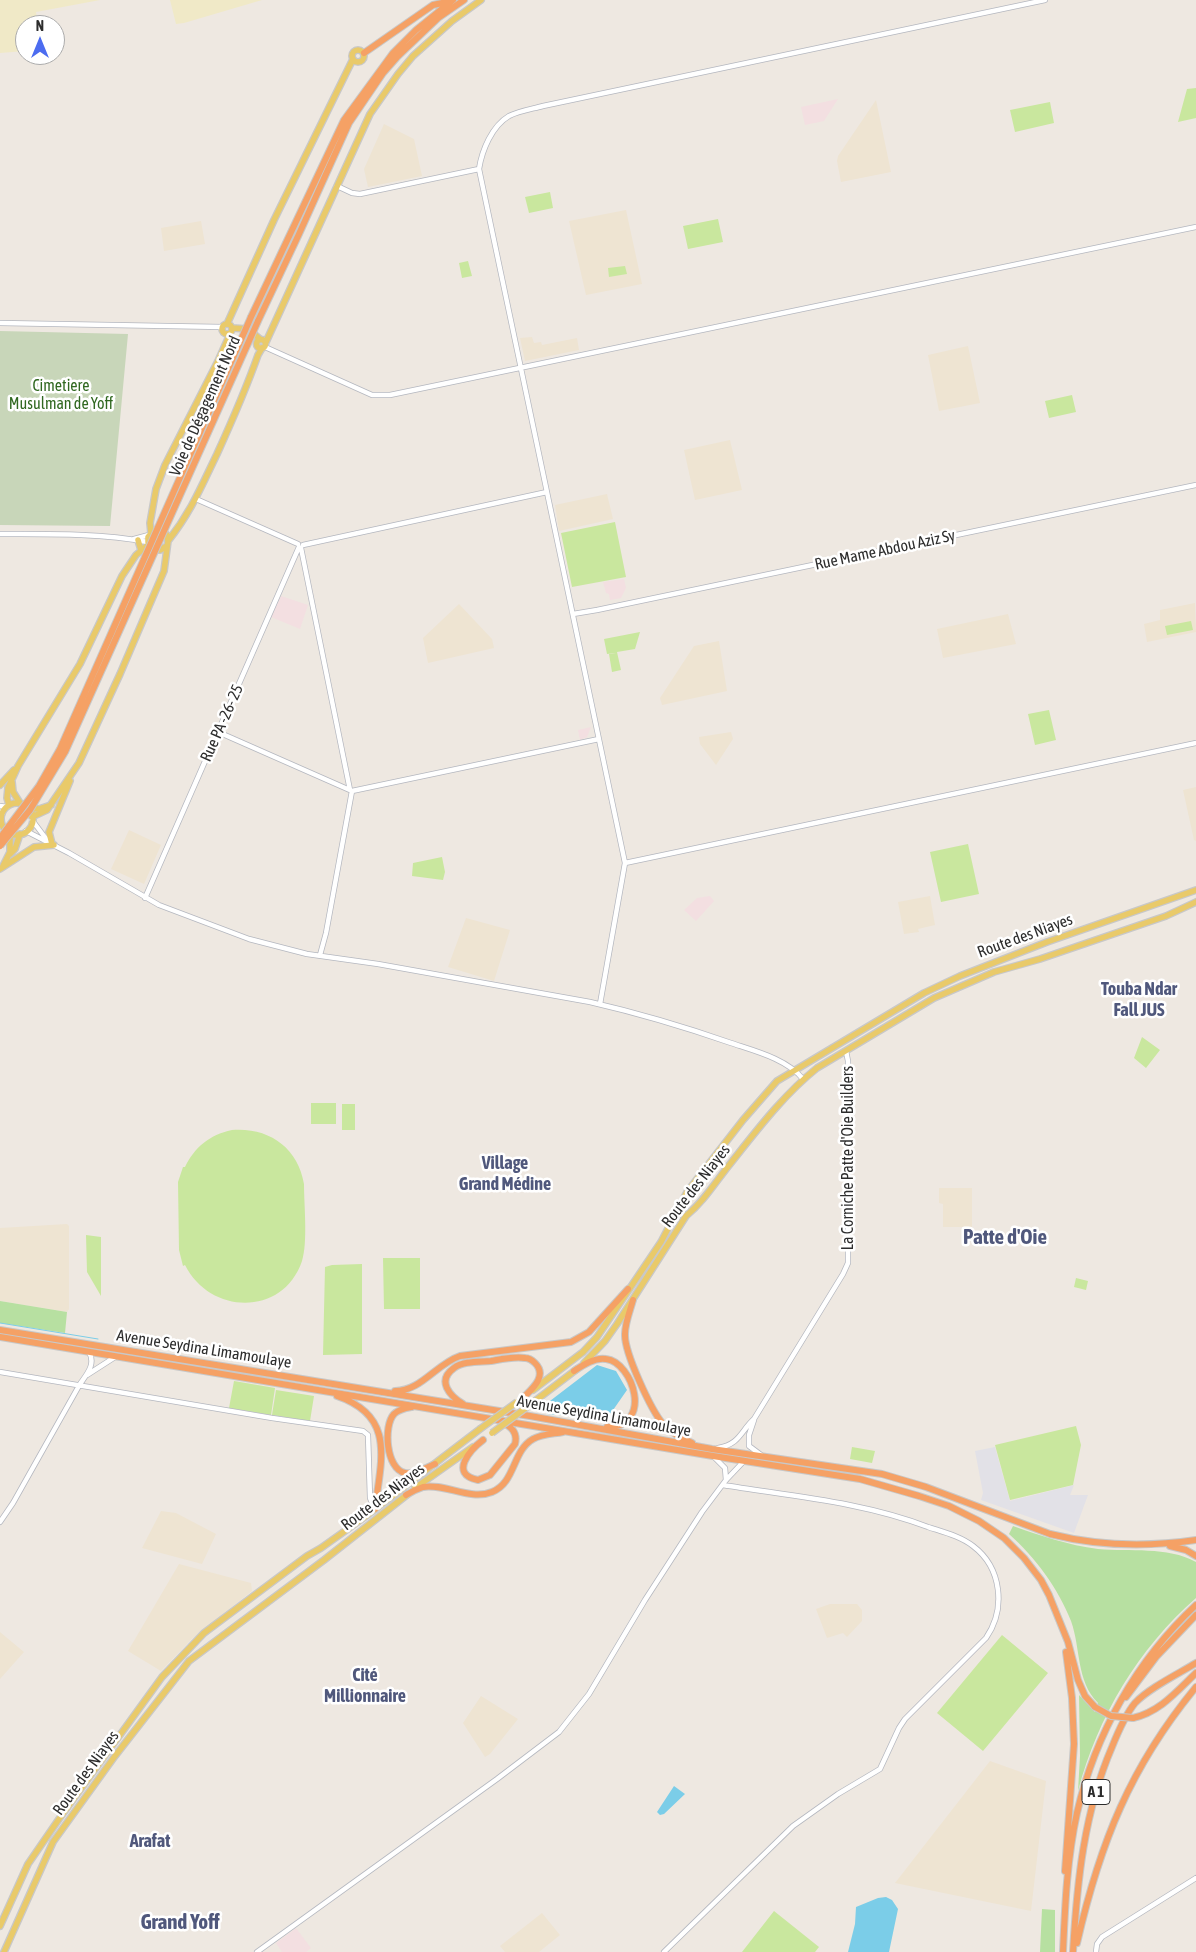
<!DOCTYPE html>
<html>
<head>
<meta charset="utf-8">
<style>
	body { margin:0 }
	#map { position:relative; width:1196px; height:1952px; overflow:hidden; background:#eee8e1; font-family:"Asap Condensed",sans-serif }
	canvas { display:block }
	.north { position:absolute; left:15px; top:15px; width:50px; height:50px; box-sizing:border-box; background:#fff; border:1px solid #ababab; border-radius:50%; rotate:0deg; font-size:14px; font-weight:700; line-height:20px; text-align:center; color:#2d2d2d }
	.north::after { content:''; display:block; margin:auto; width:18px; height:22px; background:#4c6cf0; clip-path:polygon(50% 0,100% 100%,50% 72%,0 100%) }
</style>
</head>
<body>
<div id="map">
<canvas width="1196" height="1952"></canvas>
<div class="north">N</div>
</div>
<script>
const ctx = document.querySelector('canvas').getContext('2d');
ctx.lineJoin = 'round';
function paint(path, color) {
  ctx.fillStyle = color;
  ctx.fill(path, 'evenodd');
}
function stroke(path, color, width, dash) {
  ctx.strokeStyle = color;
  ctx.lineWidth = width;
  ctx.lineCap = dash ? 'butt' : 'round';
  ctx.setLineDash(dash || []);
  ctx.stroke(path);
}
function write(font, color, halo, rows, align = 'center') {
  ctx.font = font + ' "Asap Condensed",sans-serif';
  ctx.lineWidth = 5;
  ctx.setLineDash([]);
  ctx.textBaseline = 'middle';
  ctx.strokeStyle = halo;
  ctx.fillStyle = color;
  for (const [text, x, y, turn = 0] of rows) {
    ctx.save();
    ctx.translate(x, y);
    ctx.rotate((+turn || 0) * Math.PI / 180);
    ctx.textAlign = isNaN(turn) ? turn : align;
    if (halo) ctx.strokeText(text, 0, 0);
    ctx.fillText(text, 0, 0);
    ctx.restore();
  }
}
const industrial = new Path2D(`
	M995 1447 1010 1501 1074 1485 1070 1495H1088L1074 1533 981 1500 983 1493 975 1451Z`);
const education = new Path2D(`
	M876 100 891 172 841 182 837 161 838 156Z
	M384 124 414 139 422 176 368 187 364 169Z
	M626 210 642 284 586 295 569 221Z
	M201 221 205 244 164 251 161 228Z
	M532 337 534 343 541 342 542 345 577 338 579 350 525 361 520 338Z
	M968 346 980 403 939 411 928 355Z
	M730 440 742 490 695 500 684 450Z
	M607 494 613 519 559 531 555 505Z
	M1195 603 1196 632 1147 642 1144 624 1160 620V610Z
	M459 604 492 639 494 648 428 663 423 638Z
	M1008 614 1016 644 943 658 937 629Z
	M719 641 727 691 662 705 660 698 694 646Z
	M731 732 733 739 716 765 700 744 699 737Z
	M1196 787V841L1194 840 1183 790Z
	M129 830 161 845 144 884 111 869Z
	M930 896 935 925 918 929 919 932 904 934 898 902Z
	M466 918 510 930 494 981 448 967Z
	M939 1188H972V1227H943V1204L939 1203Z
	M67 1224 69 1226V1309L67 1312 0 1301V1228Z
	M161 1511 176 1513 216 1534 202 1564 142 1548Z
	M179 1564 251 1583 252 1591 192 1639 161 1671 128 1651Z
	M830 1604H857L862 1610V1621L847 1637 843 1633 827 1638 816 1609Z
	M0 1632 24 1652 0 1679Z
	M481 1696 518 1719 490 1754 485 1757 463 1723Z
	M990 1761 1046 1781 1031 1911 895 1883Z
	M542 1913 560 1935 539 1952H505L500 1946Z`);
const medical = new Path2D(`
	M838 99 824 121 805 125 801 107Z
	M624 579 626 588 621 598 610 600 609 594 606 593 603 582Z
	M281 596 308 605 300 629 271 617Z
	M591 727 587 737 580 740 578 730Z
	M710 896 714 901 696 921 684 910 697 898Z
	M296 1928 311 1948 306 1952H282L276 1943Z`);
const green = new Path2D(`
	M0 1301 67 1312 65 1333 0 1323Z
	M1013 1526C1041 1536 1068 1545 1098 1549 1130 1552 1167 1546 1196 1562V1598C1138 1649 1098 1716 1078 1791L1080 1756 1079 1695 1095 1712 1098 1703C1076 1681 1081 1649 1071 1621 1058 1588 1035 1557 1009 1534Z
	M1042 1909 1055 1910V1952H1040Z`);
const sand = new Path2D(`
	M0 0H100L36 12 38 25H25V51L0 53Z
	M170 0H262L184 23 176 24Z`);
const cemetery = new Path2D(`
	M0 331 128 334 110 526 0 525Z`);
const pitch = new Path2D(`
	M1196 88V118L1178 122 1187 89Z
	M1050 102 1054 123 1015 132 1010 110Z
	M550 192 553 208 529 213 525 197Z
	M718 219 723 242 688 249 683 226Z
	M468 261 472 276 462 278 459 263Z
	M625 266 627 274 609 277 608 268Z
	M1072 395 1076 412 1049 418 1045 401Z
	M615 522 626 577 572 587 561 533Z
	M1191 621 1193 630 1167 635 1165 626Z
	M640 632 635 649 617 652 621 670 612 672 609 654 616 653 607 654 604 639Z
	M1049 710 1056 740 1035 745 1028 714Z
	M968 844 979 894 941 902 930 852Z
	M442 857 445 872 443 880 412 876 413 863Z
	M1142 1037 1160 1050 1146 1068 1134 1058Z
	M311 1103H336V1124H311Z
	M342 1104H355V1130H342Z
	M232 1130C268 1127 298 1147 304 1184 304 1205 308 1242 302 1261 283 1317 210 1315 185 1265L183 1266 179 1250 178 1182 183 1167H185C195 1147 209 1135 232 1130Z
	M86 1235 101 1237V1296L87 1272Z
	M383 1258H420V1309H384Z
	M362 1264V1354L323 1355 325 1267 332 1265Z
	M1076 1278 1088 1281 1086 1290 1074 1287Z
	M234 1381 275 1388 271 1415 229 1408Z
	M276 1390 314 1396 310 1421 272 1415Z
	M1076 1426 1081 1445 1073 1485 1010 1500 995 1445Z
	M852 1447 875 1451 872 1463 850 1459Z
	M1002 1635 1048 1673 983 1751 937 1713Z
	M774 1911 819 1947 815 1952H742Z`);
const water = new Path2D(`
	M597 1365 616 1371 627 1390 611 1413 602 1418 547 1414 546 1404Z
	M674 1786 685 1794 664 1814 660 1815 657 1812Z
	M886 1897 892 1900 898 1909 889 1952H848L855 1924 856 1907 878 1898Z`);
const stream = new Path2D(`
	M0 1323 98 1339`);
const minor = new Path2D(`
	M337 186 352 193 360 194 479 169
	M0 323 223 327
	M265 347 372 395H390L1196 227
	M196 499 298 544
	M0 534C49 534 100 533 148 542
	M134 539 149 535
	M303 545 547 492
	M301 548 350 790
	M573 614 597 610 1196 485
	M218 732 352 791 599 739
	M0 806 7 807
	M0 812 2 814
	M32 820 47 840
	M26 831 69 853 159 905 249 939 307 954 378 964 590 1002C638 1013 685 1027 731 1043 755 1051 787 1059 803 1079
	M625 863 1196 743
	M145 898 299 547
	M320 955 326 933 352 791
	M600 1004 625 863 479 169C482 150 492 126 509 116 519 111 532 109 543 106L1045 0
	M0 1372 272 1418 363 1431 368 1435 370 1498 372 1503 376 1504
	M87 1375 115 1357
	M754 1420 749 1435V1446L761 1455
	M718 1448C740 1444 740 1432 754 1419L843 1274 848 1263V1061L846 1051
	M714 1457 725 1468 726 1480
	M0 1522 13 1503 80 1384C87 1374 96 1364 89 1352
	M257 1952 497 1779 559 1732 589 1694 645 1600 702 1512 726 1480 744 1461
	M664 1952 793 1826 838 1794 880 1769 899 1728 905 1719 986 1638C1006 1609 1002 1568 973 1546 960 1536 943 1532 928 1527 863 1502 791 1496 723 1485
	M1096 1952 1097 1944 1102 1937 1196 1878`);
const major = new Path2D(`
	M352 56a6 6 0 1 1 12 0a6 6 0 1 1-12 0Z
	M222 329a5 5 0 1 1 10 0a5 5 0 1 1-10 0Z
	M227 324 274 220 353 59
	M232 328 248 329 260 339
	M256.5 344a4.5 4.5 0 1 1 9 0a4.5 4.5 0 1 1-9 0Z
	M266 342 370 114 398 74 413 56 452 21 481 0
	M151 533 150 523 156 489 165 465 218 361 230 334
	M138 540 141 550
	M168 541C191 512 201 487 217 454 232 421 246 389 258 355L262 348
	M12 782 13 792 20 803
	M0 785 14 770
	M1 819a16 16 0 1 1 32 0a16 16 0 1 1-32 0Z
	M9 805 7 798 8 788 18 766 80 664 122 576 136 555 149 544
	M29 808 39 809 51 805
	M32 817 47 810 79 763 120 674 164 571 168 541 167 535 161 530 153 531 148 537V542L152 549 160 550 167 546
	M52 844 49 832 70 781
	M10 854 15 849 20 834
	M3 866 10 852V833
	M0 869 34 847 54 845
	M584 1363 605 1341 617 1324 686 1216C702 1203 713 1186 726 1169 754 1134 782 1096 817 1068L934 998 994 972 1040 959 1166 916 1196 902
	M533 1390 583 1352 597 1337 661 1242 687 1192 743 1120 777 1081 924 993 960 976 1047 942 1196 890
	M531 1404 577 1369
	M415 1488 473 1447
	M0 1926 28 1864 59 1819 162 1677 204 1633 307 1556 321 1548 366 1516 480 1429
	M4 1952 53 1842 115 1756 189 1661 324 1560 408 1494`);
const highway = new Path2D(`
	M364 53 433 5 451 1
	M251 317 344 120 393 53 416 30 453 0
	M258 321 299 234 349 123 383 73 398 56 438 18 464 0
	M633 1300C630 1311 625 1323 625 1334 624 1352 651 1410 663 1424 671 1433 681 1438 692 1443
	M0 1330 530 1416 712 1449 882 1474 926 1487 1050 1534C1098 1546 1148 1547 1196 1540
	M0 1337 713 1456 860 1479 919 1496 949 1506 979 1521 1004 1538 1024 1558 1041 1580 1049 1595 1068 1642 1078 1680 1085 1696 1095 1707
	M574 1371C583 1365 595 1357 606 1359 633 1362 654 1427 607 1427
	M395 1391C421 1391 436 1364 460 1356L571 1342 589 1332 628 1289
	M337 1396C396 1416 381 1460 375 1509
	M463 1404C450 1396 436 1381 454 1368 463 1361 479 1362 491 1361 502 1359 515 1356 525 1358 529 1358 532 1360 535 1363 548 1376 532 1389 523 1398
	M412 1407C406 1408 399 1409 394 1414 383 1426 386 1469 405 1473 415 1475 425 1468 435 1464
	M483 1440C471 1449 448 1474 478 1480L490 1475 515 1444C518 1432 511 1427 502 1422
	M406 1495C411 1492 417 1489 423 1487 445 1483 470 1501 492 1492 516 1482 512 1451 533 1439 542 1434 553 1434 563 1432
	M1170 1546 1186 1550 1196 1556
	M1126 1697 1156 1657 1196 1615
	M1133 1718C1160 1712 1177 1691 1196 1673
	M1065 1871 1074 1744 1072 1698 1066 1652
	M1077 1943C1100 1843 1130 1767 1196 1687
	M1063 1952C1065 1906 1067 1858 1077 1813 1095 1734 1137 1660 1196 1605
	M1073 1952C1077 1882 1084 1812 1112 1747 1118 1732 1125 1715 1135 1703 1149 1688 1178 1674 1196 1663`);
const majorBridge = new Path2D(`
	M480 1429 517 1402
	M492 1433 531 1404`);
const highwayBridge = new Path2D(`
	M0 838 39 786 60 749 251 317
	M0 846 30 810 65 752 258 321
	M1095 1707 1111 1716 1133 1718`);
const shields = [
	[1096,1792,28]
];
const shieldNames = [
	["A 1",1096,1792]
];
const parkNames = [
	["Cimetiere",61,386],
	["Musulman de Yoff",61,404]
];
const streetNames = [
	["Voie de Dégagement Nord",205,406,-66],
	["Rue Mame Abdou Aziz Sy",885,550,-12],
	["Rue PA -26- 25",222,723,-66],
	["Route des Niayes",1025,936,-20],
	["La Corniche Patte d'Oie Builders",848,1158,-90],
	["Route des Niayes",696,1186,-52],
	["Avenue Seydina Limamoulaye",204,1349,9],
	["Avenue Seydina Limamoulaye",604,1416,10],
	["Route des Niayes",383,1497,-37],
	["Route des Niayes",86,1773,-54]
];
const neighbourhoodNames = [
	["Touba Ndar",1139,989],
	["Fall JUS",1139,1010],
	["Village",505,1163],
	["Grand Médine",505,1184],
	["Cité",365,1675],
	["Millionnaire",365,1696],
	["Arafat",150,1841]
];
const districtNames = [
	["Patte d'Oie",1005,1237],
	["Grand Yoff",180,1922]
];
paint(industrial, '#e2e1e7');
paint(education, '#eee4d2');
paint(medical, '#f3dfe1');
paint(green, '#b7e0a1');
paint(sand, '#f0e9c7');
paint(cemetery, '#c8d6b9');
paint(pitch, '#c9e79e');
paint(water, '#7bcde8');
stroke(stream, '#7bcde8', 1);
stroke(minor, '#b4b7bf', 6);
stroke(major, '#c8c8c8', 8);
stroke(highway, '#c8c8c8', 8);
stroke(minor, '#fff', 4.5);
stroke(major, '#e9ca6a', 5.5);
stroke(highway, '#f5a165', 6);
stroke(majorBridge, '#c8c8c8', 8, []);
stroke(highwayBridge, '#c8c8c8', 8, []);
stroke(majorBridge, '#e9ca6a', 5.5);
stroke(highwayBridge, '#f5a165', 6);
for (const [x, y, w] of shields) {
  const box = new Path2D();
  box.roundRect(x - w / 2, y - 12.5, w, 25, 4);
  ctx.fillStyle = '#fff';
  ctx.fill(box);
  stroke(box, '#2d2d2d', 1);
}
write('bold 15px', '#2d2d2d', null, shieldNames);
write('16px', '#306820', '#fff', parkNames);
write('16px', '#2d2d2d', '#fff', streetNames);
write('bold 18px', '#50587c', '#fff', neighbourhoodNames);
write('bold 21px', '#50587c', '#fff', districtNames);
</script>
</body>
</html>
